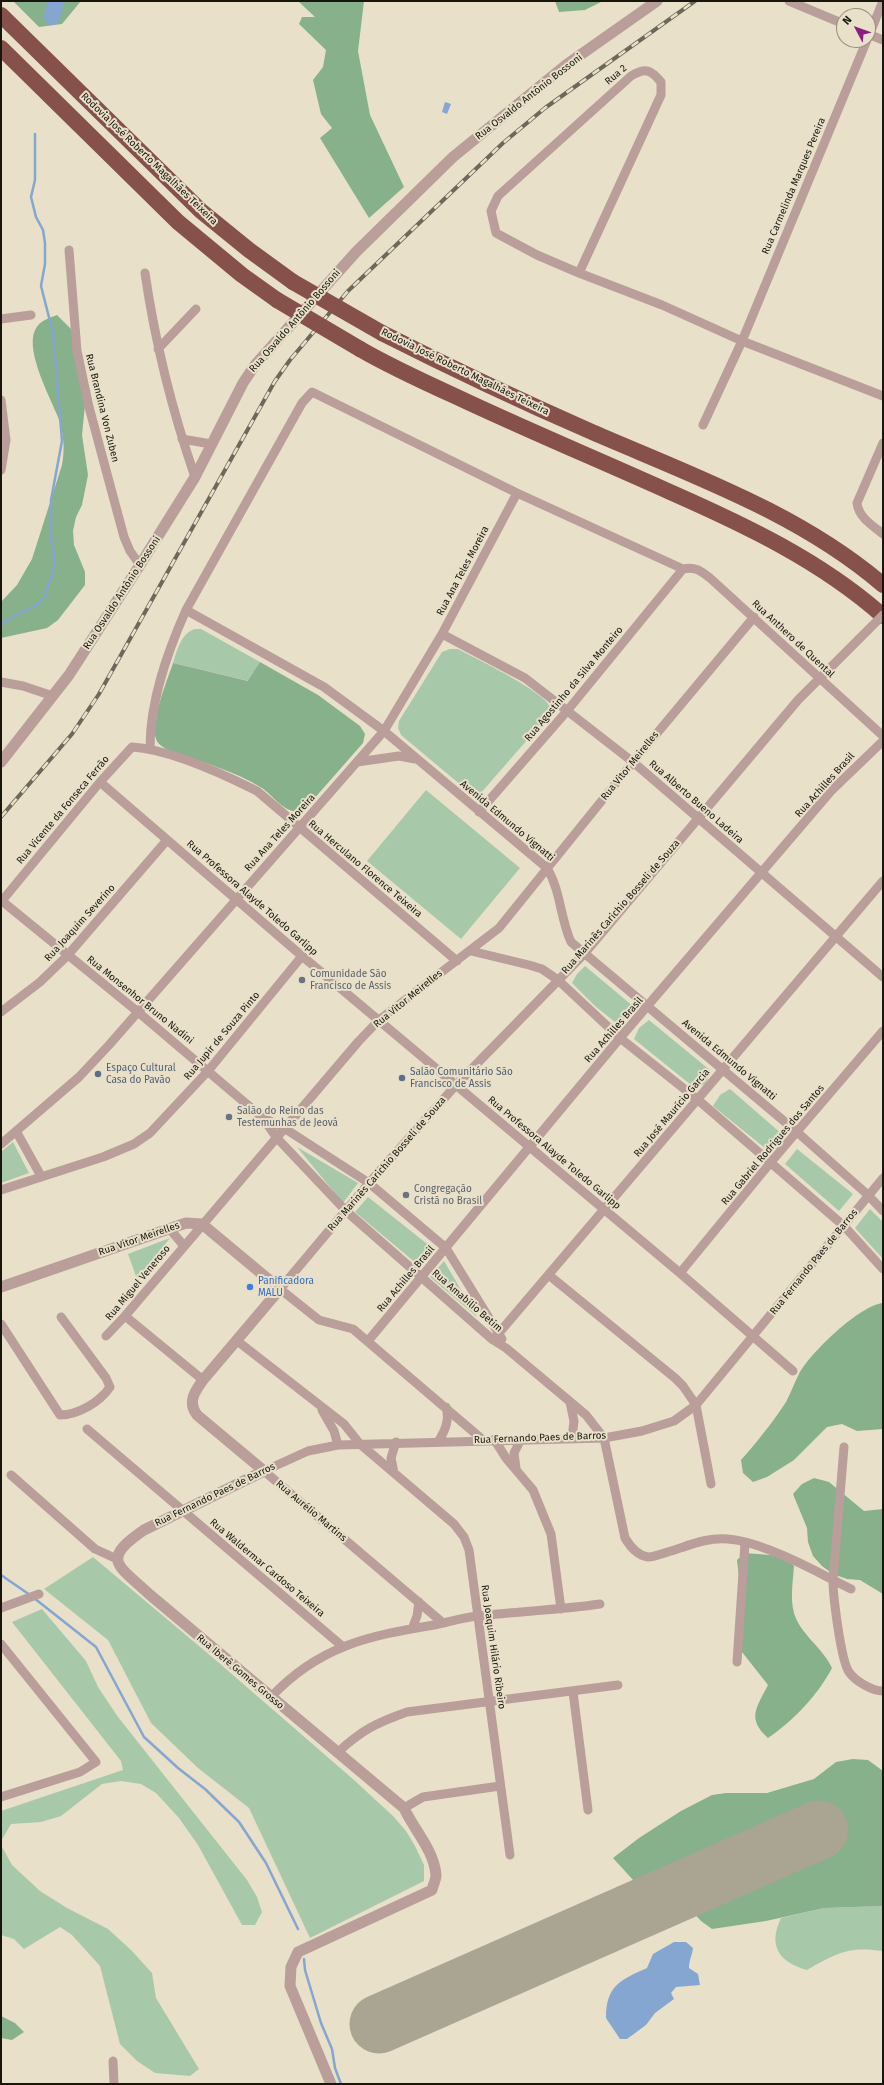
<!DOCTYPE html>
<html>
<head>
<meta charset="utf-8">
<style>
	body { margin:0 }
	#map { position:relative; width:884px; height:2085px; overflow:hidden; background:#e8e0c9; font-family:"Fira Sans",sans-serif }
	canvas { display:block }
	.frame { position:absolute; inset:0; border:2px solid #18150d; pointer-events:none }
	.north { position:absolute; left:836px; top:8px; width:40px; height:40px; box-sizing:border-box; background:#e8e0c9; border:1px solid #958f7e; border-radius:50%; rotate:311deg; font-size:11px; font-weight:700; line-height:16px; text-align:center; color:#18150d }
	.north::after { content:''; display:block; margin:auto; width:14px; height:18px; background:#891d82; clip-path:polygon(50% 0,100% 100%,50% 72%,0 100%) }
</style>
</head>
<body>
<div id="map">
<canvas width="884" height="2085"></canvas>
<div class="frame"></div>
<div class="north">N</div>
</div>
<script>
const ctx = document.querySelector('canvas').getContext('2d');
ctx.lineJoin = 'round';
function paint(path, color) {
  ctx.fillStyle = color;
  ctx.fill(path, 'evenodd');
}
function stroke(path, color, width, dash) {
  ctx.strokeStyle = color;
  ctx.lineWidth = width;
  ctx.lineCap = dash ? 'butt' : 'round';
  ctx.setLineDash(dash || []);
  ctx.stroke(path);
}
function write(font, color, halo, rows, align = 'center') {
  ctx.font = font + ' "Fira Sans",sans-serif';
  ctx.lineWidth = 4;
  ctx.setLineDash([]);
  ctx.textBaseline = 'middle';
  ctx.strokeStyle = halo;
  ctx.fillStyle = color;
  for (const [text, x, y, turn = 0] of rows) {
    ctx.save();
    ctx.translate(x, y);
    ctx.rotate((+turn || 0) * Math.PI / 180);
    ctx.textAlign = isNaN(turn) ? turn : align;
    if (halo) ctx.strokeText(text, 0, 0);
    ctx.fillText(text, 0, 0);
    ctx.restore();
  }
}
const green = new Path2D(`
	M195 629H201L260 662 249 681 173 663C177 651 181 633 195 629Z
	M450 649H458C475 658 545 692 550 707L548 716 480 794H473L468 791 401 735 398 728 399 721 442 652Z
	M426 790 520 868 461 939 367 861Z
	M585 966 634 1007 620 1026 595 1006 572 983 577 974Z
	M649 1020 711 1071 706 1083 696 1089 634 1039 639 1028Z
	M730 1089 783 1135 779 1146 771 1153 713 1106 720 1095Z
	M13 1142 29 1173 1 1183V1152Z
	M297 1147 358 1183 343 1203Z
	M797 1149 853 1194 839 1211 785 1164Z
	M368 1197 431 1247 417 1264 355 1212Z
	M870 1209 883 1222V1259L855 1228Z
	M170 1238 137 1279 128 1254Z
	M444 1261 477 1317 430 1277Z
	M93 1557 218 1662 354 1780 393 1816 406 1831 415 1846 424 1865V1881L310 1938 249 1808 198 1768 151 1723 108 1640 44 1589Z
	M42 1609 86 1661 98 1687 118 1717 247 1880 257 1897 262 1912 255 1925H242L198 1845 179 1818 156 1793 141 1784 121 1781 102 1784 61 1816 41 1822 11 1824 1 1841V1811L123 1770 121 1761 12 1622Z
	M1 1845 12 1865 40 1891 67 1908 108 1929 131 1950 152 1973 156 1998 199 2069 190 2076 155 2073 137 2061 120 2044 100 1966 72 1935 60 1927 24 1949 14 1939 1 1935Z
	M883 1906V1951C849 1946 836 1953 807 1970 778 1962 768 1945 781 1918L824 1908Z`);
const forest = new Path2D(`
	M13 1H81L62 24 39 27Z
	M298 1H364L358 51 370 115 404 187 369 218 320 138 332 128 321 114 313 80 323 67 326 50 299 24 302 17H315Z
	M555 1H603L585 10 559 12Z
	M57 315 77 335 84 363 85 405 82 435 88 475 82 505 76 517 73 531 74 545 85 572V585L58 620 47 628 1 638V602L17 585 32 559 62 465C65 449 64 433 58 417 50 397 25 351 35 330 39 321 49 318 57 315Z
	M260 662 318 695 360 726 365 734 363 743 305 809C288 819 274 796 262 788 235 771 201 762 171 751 166 749 158 745 156 739 150 722 167 681 173 663L248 681Z
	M883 1303V1429L857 1431 842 1424 827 1427 794 1460 767 1477 753 1482 743 1473 741 1460C757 1442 773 1422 786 1402 791 1393 794 1383 799 1374 810 1353 860 1305 883 1303Z
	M814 1478 829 1482 864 1511 883 1509V1594L860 1580 847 1579 833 1574 822 1566 813 1556 808 1542 807 1528 793 1494 802 1484Z
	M745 1553 782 1556 794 1566C793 1581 790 1598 794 1613 800 1634 823 1648 832 1668 818 1695 793 1721 768 1738 746 1718 757 1707 768 1685L742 1652 740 1611 741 1594 737 1560Z
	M853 1759 868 1760 883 1771V1906L824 1908 766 1921 712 1929 701 1921 692 1911C716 1890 751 1883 780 1872 785 1870 791 1869 795 1866 805 1858 813 1847 821 1837L815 1825 807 1831 700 1881 687 1886 644 1892 613 1858 639 1838 681 1811 712 1795 726 1793H767L814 1779 836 1762Z
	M1 2016 15 2023 24 2032 12 2040 1 2038Z`);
const water = new Path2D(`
	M445 102 451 104 447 114 442 112Z
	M674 1942H686L693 1948C692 1956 689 1960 689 1968L698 1974 700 1985 676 1987 671 1993 674 1999 655 2013 646 2025 627 2039H620L606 2018C606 1986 620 1980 647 1968L653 1954Z`);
const stream = new Path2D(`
	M1 625 7 620 38 604 44 597 55 566 51 537V500L62 441 53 333 41 286 45 264V243L43 230 36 217 31 197 35 180V134
	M1 1575 30 1595
	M34 1598 96 1647 144 1737 178 1768 205 1789 239 1822 266 1863 298 1929
	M304 1959 305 1970 321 2023 332 2049 335 2068 341 2084`);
const river = new Path2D(`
	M52 17 56 1`);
const runway = new Path2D(`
	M379 2024 819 1830`);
const minor = new Path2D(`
	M789 1 844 24
	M868 34 883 40
	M868 38 883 1
	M69 250 77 351 89 407 124 537 130 551 140 565
	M145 273C155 342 172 410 195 477
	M579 273 661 95V82C651 70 646 67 631 76L498 196 491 211 496 233 537 255 579 273 662 305 742 341 883 396
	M1 319 31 315
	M158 349 196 309
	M1 400 6 440 1 470
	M703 425 742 341 867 40
	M182 439 211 444
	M883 443 857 503C859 518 872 525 883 534
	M683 569C695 566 701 571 710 578L883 736
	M186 610 324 687 384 731 547 868C561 891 560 918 571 942L797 1132 868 1195 883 1211
	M442 634 525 678 633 762 883 977
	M1 682 23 686 53 696
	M150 748C150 701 167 653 186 610L302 403 312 392 517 493 683 569
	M357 762 399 756 415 759
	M100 782 302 956 680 1273 793 1371
	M479 812 567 711 683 569
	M2 901 138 1012 263 1118 276 1137 346 1211 493 1340 506 1348 586 1415 604 1438 625 1538C630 1546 637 1556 648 1557 655 1557 664 1553 671 1551 690 1545 708 1537 728 1539 757 1541 807 1566 833 1580 833 1596 841 1661 849 1672 855 1681 872 1691 883 1691
	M1 902 100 782 132 747C168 749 225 775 257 791L457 961
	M471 951 529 965 542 969 558 980 620 1038 697 1099 844 1226 883 1269
	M1 1012 40 982 67 956 167 840
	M264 1118 284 1128 369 1183 446 1248 502 1339
	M16 1131 41 1176
	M1 1144 79 1077 109 1045 384 731 442 634 517 493
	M1 1190 103 1157 134 1144 150 1133 208 1071 302 956
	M169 1228 184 1246
	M680 1273 771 1162 883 1031
	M550 1276 675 1378 683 1386 696 1405 711 1484
	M125 1316 203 1380
	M1 1324 60 1415C78 1415 100 1402 110 1387L106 1378 61 1317
	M106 1336 125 1316 358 1042 379 1020 499 928 633 762 754 617
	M236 1340 344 1424 360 1444 454 1524 464 1537 469 1550 510 1855
	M493 1340 883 881
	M368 1341 620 1038 831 791 883 741
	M570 1402 574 1421 572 1438
	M322 1410 334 1431 338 1445
	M87 1429 342 1646
	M494 1439 506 1458 533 1490 551 1534 561 1609
	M483 1440 353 1329 319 1320 280 1289 369 1183 456 1085 584 954 798 700 859 639
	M438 1442C445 1431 450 1420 446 1407
	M844 1447 833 1580 851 1589
	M516 1468 514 1453 521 1439
	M394 1473 391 1458 396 1442
	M11 1475 95 1549 117 1559
	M1 1608 39 1594
	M443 1623 264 1471 308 1451 338 1445 604 1438 642 1431 674 1421 696 1405 883 1178
	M412 1629 417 1616 419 1602
	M1 1644 96 1762 80 1772 1 1797
	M737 1662 745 1543
	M573 1692 588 1810
	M271 1697C319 1646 368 1636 434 1625 449 1622 464 1617 479 1616 519 1611 560 1610 600 1604
	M338 1752C362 1730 376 1723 407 1712L618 1685
	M404 1808 423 1797 500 1786
	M113 2061 114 2084`);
const tertiary = new Path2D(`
	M1 762 69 675 140 565 195 477 243 383 255 365 356 252 453 157 566 65 657 1
	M1 1287 186 1223 202 1224 280 1289 203 1380C195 1391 187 1402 197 1415L264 1471 144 1530C100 1560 118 1565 149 1594L404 1808C414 1830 434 1850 436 1875 436 1880 433 1885 432 1890L298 1952 291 1967 290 1986 331 2084`);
const motorway = new Path2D(`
	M1 15 201 211 249 250 293 282
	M1 48 178 222 242 275 277 300
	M382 333C451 368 521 401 592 432 691 475 801 514 883 585
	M360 349C391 367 424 382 457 397 527 430 599 460 670 492 745 525 821 561 883 616`);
const rail = new Path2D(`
	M1 817 72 734 99 694 275 381 290 360 348 291 503 143 545 108 695 1`);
const minorBridge = new Path2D(`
	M859 639 883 615`);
const motorwayBridge = new Path2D(`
	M293 282 382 333
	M277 300 360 349`);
const markers = [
	[302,980,4,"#6b7280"],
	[98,1074,4,"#5c6f8a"],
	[402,1078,4,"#5c6f8a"],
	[229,1117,4,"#6b7280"],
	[406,1195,4,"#6b7280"],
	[250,1287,4,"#3f7fe0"]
];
const streetNames = [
	["Rua 2",616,75,-40],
	["Rua Osvaldo Antônio Bossoni",529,97,-38],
	["Rodovia José Roberto Magalhães Teixeira",149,159,44],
	["Rua Carmelinda Marques Pereira",794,186,-67],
	["Rua Osvaldo Antônio Bossoni",295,321,-49],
	["Rodovia José Roberto Magalhães Teixeira",465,372,26],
	["Rua Brandina Von Zuben",102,408,76],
	["Rua Ana Teles Moreira",463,571,-62],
	["Rua Osvaldo Antônio Bossoni",122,593,-57],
	["Rua Anthero de Quental",793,639,43],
	["Rua Agostinho da Silva Monteiro",574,684,-50],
	["Rua Vitor Meirelles",630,766,-51],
	["Rua Achilles Brasil",825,785,-48],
	["Rua Alberto Bueno Ladeira",696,802,41],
	["Rua Vicente da Fonseca Ferrão",63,810,-50],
	["Avenida Edmundo Vignatti",507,821,40],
	["Rua Ana Teles Moreira",280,833,-48],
	["Rua Herculano Florence Teixeira",365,869,40],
	["Rua Professora Alayde Toledo Garlipp",252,898,41],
	["Rua Marinês Carichio Bosseli de Souza",621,907,-49],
	["Rua Joaquim Severino",80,923,-48],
	["Rua Vitor Meirelles",408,999,-39],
	["Rua Monsenhor Bruno Nadini",140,1000,39],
	["Rua Achilles Brasil",614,1030,-49],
	["Rua Jupir de Souza Pinto",222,1036,-50],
	["Avenida Edmundo Vignatti",729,1060,40],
	["Rua José Maurício Garcia",672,1113,-50],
	["Rua Gabriel Rodrigues dos Santos",773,1145,-50],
	["Rua Professora Alayde Toledo Garlipp",554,1153,40],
	["Rua Marinês Carichio Bosseli de Souza",387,1164,-49],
	["Rua Vitor Meirelles",139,1239,-19],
	["Rua Fernando Paes de Barros",814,1262,-51],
	["Rua Achilles Brasil",406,1279,-50],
	["Rua Miguel Veneroso",138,1283,-50],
	["Rua Amabílio Betim",467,1301,41],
	["Rua Fernando Paes de Barros",540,1438,-2],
	["Rua Fernando Paes de Barros",215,1495,-26],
	["Rua Aurélio Martins",311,1511,40],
	["Rua Waldermar Cardoso Teixeira",267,1568,40],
	["Rua Joaquim Hilário Ribeiro",493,1647,82],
	["Rua Iberê Gomes Grosso",240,1672,40]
];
const worshipNames = [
	["Comunidade São",310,974],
	["Francisco de Assis",310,986],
	["Salão do Reino das",237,1111],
	["Testemunhas de Jeová",237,1123],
	["Congregação",414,1189],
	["Cristã no Brasil",414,1201]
];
const serviceNames = [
	["Espaço Cultural",106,1068],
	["Casa do Pavão",106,1080],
	["Salão Comunitário São",410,1072],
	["Francisco de Assis",410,1084]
];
const shopNames = [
	["Panificadora",258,1281],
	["MALU",258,1293]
];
paint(green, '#a7c9aa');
paint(forest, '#86b18a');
paint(water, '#84a6d0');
stroke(stream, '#84a6d0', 2.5);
stroke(river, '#84a6d0', 16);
stroke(runway, '#aaa492', 59);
stroke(minor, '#b99e9a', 9);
stroke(tertiary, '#b99e9a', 11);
stroke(motorway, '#86514a', 16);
stroke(rail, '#6d685a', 4);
stroke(rail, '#e8e0c9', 2.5, [8]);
stroke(minorBridge, '#b99e9a', 9);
stroke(motorwayBridge, '#86514a', 16);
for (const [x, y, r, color] of markers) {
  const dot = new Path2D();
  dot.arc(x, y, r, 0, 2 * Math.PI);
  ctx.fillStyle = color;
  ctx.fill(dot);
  stroke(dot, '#e8e0c9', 1.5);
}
write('10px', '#18150d', '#e8e0c9', streetNames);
write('10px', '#5b616d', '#e8e0c9', worshipNames, 'left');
write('10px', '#4e5e75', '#e8e0c9', serviceNames, 'left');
write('10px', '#366cbe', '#e8e0c9', shopNames, 'left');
</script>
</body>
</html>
